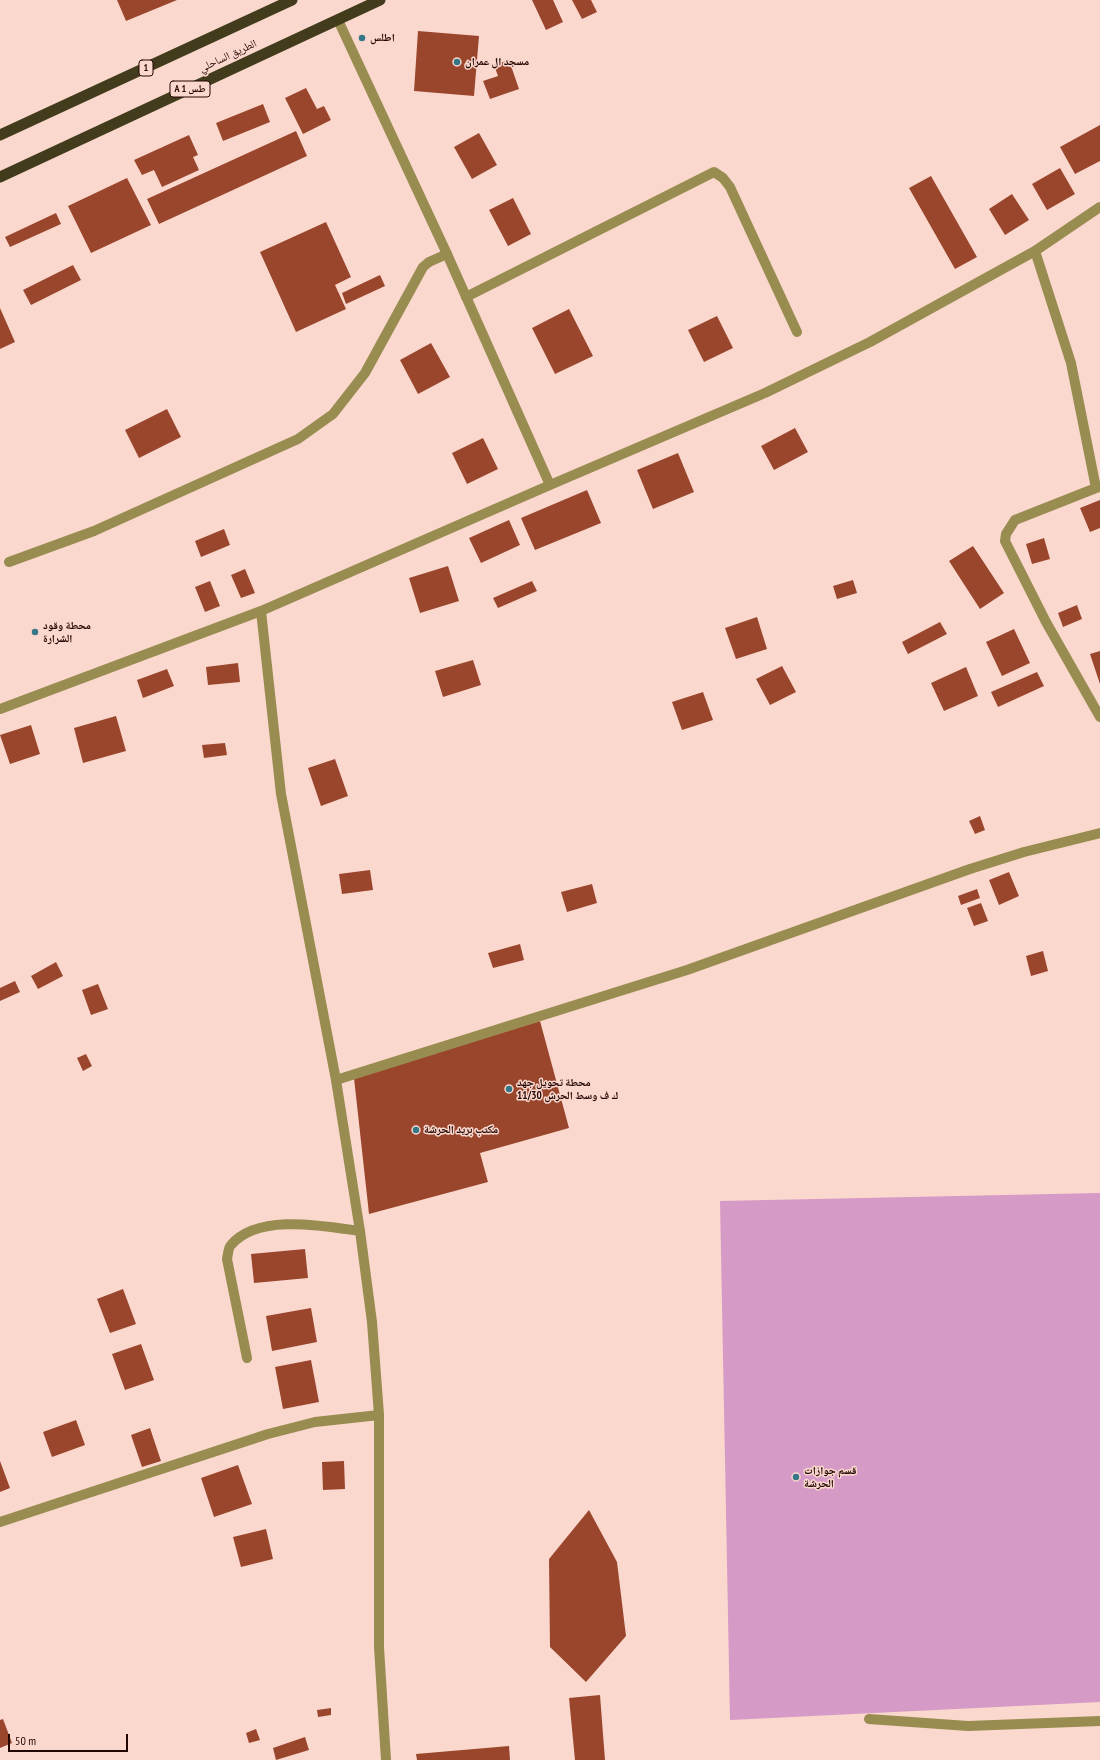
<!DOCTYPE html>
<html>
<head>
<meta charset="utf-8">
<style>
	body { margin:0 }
	#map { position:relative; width:1100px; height:1760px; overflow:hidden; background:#fbd8ce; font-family:"PT Sans Narrow",sans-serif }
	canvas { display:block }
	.scale { position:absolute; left:8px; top:1734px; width:120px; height:18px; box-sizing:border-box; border:2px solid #220601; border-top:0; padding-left:5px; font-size:12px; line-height:14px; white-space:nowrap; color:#220601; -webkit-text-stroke:3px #fbd8ce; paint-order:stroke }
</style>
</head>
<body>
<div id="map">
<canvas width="1100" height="1760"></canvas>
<div class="scale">50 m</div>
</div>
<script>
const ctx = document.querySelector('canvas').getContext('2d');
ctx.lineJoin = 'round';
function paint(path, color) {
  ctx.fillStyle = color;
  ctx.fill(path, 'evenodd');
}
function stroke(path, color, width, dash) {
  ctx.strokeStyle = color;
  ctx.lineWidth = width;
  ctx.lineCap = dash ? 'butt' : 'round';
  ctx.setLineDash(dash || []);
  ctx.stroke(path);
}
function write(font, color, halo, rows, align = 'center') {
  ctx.font = font + ' "PT Sans Narrow","Noto Naskh Arabic",sans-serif';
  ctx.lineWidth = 3;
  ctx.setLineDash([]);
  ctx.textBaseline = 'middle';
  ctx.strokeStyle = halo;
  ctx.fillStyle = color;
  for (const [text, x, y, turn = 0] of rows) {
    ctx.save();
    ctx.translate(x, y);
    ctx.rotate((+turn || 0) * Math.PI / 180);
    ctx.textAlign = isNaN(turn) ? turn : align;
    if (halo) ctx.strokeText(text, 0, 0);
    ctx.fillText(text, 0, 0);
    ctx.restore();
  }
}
const green = new Path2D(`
	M1100 1193V1702L730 1720 720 1201Z`);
const building = new Path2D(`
	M117 0H177L126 21Z
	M532 0H553L563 22 546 30Z
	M572 0H591L597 12 582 19Z
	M418 31 479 36 474 96 414 91Z
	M509 60 519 89 490 99 483 81 498 76 494 65Z
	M306 88 317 109 324 106 331 120 303 134 285 98Z
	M263 104 270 122 223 141 216 123Z
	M1100 125V161L1075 174 1060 147Z
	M296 131 307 156 159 224 147 199Z
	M479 133 497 165 472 179 454 147Z
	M189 135 198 155 193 157 199 170 162 187 154 170 142 175 134 160Z
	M1060 168 1075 194 1047 210 1032 184Z
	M931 176 977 257 955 269 909 188Z
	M127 178 151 225 91 253 68 206Z
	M1012 194 1029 220 1005 235 989 209Z
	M513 198 531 234 508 246 489 210Z
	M56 213 61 224 10 247 5 237Z
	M326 222 351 277 335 285 346 309 296 332 260 252Z
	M73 265 81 280 31 305 23 290Z
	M380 275 385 286 346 304 342 293Z
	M0 308 15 342 0 349Z
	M569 309 593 356 555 374 532 328Z
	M717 316 733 348 704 362 688 330Z
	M431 343 450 377 418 394 400 360Z
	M167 409 181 437 139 458 125 430Z
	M795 428 808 452 774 470 761 446Z
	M483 438 498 469 467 484 452 453Z
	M678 453 694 492 653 509 637 470Z
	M587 490 601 523 535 550 521 518Z
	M1100 500V528L1090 532 1080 508Z
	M509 520 520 545 481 563 469 538Z
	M224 529 230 545 201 557 195 541Z
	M1044 538 1050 559 1032 564 1026 544Z
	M973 546 1004 593 980 609 949 561Z
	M448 566 459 601 420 613 409 578Z
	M245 569 255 593 241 598 231 575Z
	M853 580 857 593 837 599 833 586Z
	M210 581 220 606 205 612 195 587Z
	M532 581 537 591 498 608 493 598Z
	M1077 605 1082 619 1063 627 1058 613Z
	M757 617 767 649 736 659 725 628Z
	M940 622 947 634 908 654 902 642Z
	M1014 629 1030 663 1002 676 986 642Z
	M1100 651V684L1090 654Z
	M473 660 481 685 443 697 435 671Z
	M238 663 240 682 208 685 206 667Z
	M782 666 796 692 770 705 756 679Z
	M966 667 978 696 944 711 931 683Z
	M167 669 174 686 143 698 137 680Z
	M1037 672 1044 686 998 707 991 692Z
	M703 692 713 720 682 730 672 702Z
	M116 716 126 751 83 763 74 728Z
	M31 725 40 754 10 764 0 735Z
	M225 743 227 755 204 758 202 745Z
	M335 759 348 796 321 806 308 768Z
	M980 816 985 830 975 834 969 821Z
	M370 870 373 890 342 894 339 874Z
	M1009 872 1019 896 999 905 989 880Z
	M592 884 597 903 567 912 561 892Z
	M977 889 980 898 961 905 958 896Z
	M981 903 988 921 974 926 967 908Z
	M520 944 524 960 493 968 488 953Z
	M1043 951 1048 971 1031 976 1026 956Z
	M56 962 63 976 38 989 31 976Z
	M15 981 20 992 0 1001V988Z
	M98 984 108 1009 91 1015 82 990Z
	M540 1021 569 1128 480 1153 488 1182 369 1214 354 1078Z
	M86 1054 92 1066 83 1071 77 1058Z
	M305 1249 308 1278 254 1283 251 1254Z
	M123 1289 136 1324 110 1333 97 1299Z
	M311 1308 317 1342 272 1351 266 1316Z
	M141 1344 154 1380 125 1390 112 1354Z
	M311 1360 319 1402 283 1409 275 1367Z
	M76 1420 85 1445 52 1457 43 1432Z
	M150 1428 161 1461 142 1467 131 1435Z
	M0 1461 10 1488 0 1492Z
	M344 1461 345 1489 323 1490 322 1462Z
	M238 1465 252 1504 214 1517 201 1478Z
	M589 1510 617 1562 626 1636 586 1682 550 1647 549 1559Z
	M266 1529 273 1559 241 1567 233 1537Z
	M600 1695 605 1760H575L569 1698Z
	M331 1708V1715L318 1717 317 1710Z
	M3 1719 12 1743 0 1748V1720Z
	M256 1729 260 1740 249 1743 246 1733Z
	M305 1737 309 1750 276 1760 273 1748Z
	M509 1746 510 1760H417L416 1754Z`);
const minor = new Path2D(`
	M1035 251 1071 363 1096 488 1100 487
	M466 297 714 172 723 178 730 187 797 332
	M550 485 765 393 870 342 1035 251 1100 207
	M1096 488 1015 520 1006 534 1005 541 1046 622 1100 717
	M9 562 94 531 298 439 333 414 365 373 423 267 429 262 447 254
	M336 1080 687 970 970 869 1024 852 1100 833
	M247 1358 227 1259C228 1255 228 1248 231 1245 258 1213 324 1226 360 1231
	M0 1522 268 1434 315 1422 379 1415
	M869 1719 968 1726 1100 1721`);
const tertiary = new Path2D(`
	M261 611 281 794 336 1080 360 1231 372 1322 379 1415V1647L386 1760
	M0 709 261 611 550 485 447 254 338 20`);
const trunk = new Path2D(`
	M0 135 292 0
	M0 177 380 0`);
const markers = [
	[362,38,4,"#357788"],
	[457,62,4,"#357788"],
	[35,632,4,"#357788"],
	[509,1089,4,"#357788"],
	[416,1130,4,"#357788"],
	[796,1477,4,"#357788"]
];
const shields = [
	[146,68,14],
	[190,89,40]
];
const shieldNames = [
	["1",146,68],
	["A 1 طس",190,89]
];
const poiNames = [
	["اطلس",370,38],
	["مسجد ال عمران",465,62],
	["محطة وقود",43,626],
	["الشرارة",43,639],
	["محطة تحويل جهد",517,1083],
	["11/30 ك ف وسط الحرش",517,1096],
	["مكتب بريد الحرشة",424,1130],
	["قسم جوازات",804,1471],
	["الحرشة",804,1484]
];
const streetNames = [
	["الطريق الساحلي",228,56,-25]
];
paint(green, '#d59ac5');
paint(building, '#9a462d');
stroke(minor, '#998c51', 10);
stroke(tertiary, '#998c51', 10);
stroke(trunk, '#433c1c', 11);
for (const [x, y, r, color] of markers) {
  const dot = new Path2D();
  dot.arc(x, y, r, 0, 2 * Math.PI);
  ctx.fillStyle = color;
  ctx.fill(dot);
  stroke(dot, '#fbd8ce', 1.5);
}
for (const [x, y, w] of shields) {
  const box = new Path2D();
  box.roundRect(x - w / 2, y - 8, w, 16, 3);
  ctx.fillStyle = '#fbd8ce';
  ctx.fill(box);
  stroke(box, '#220601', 1);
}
write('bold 10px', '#220601', null, shieldNames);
write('bold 11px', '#220601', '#fbd8ce', poiNames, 'left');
write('11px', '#220601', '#fbd8ce', streetNames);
</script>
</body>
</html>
